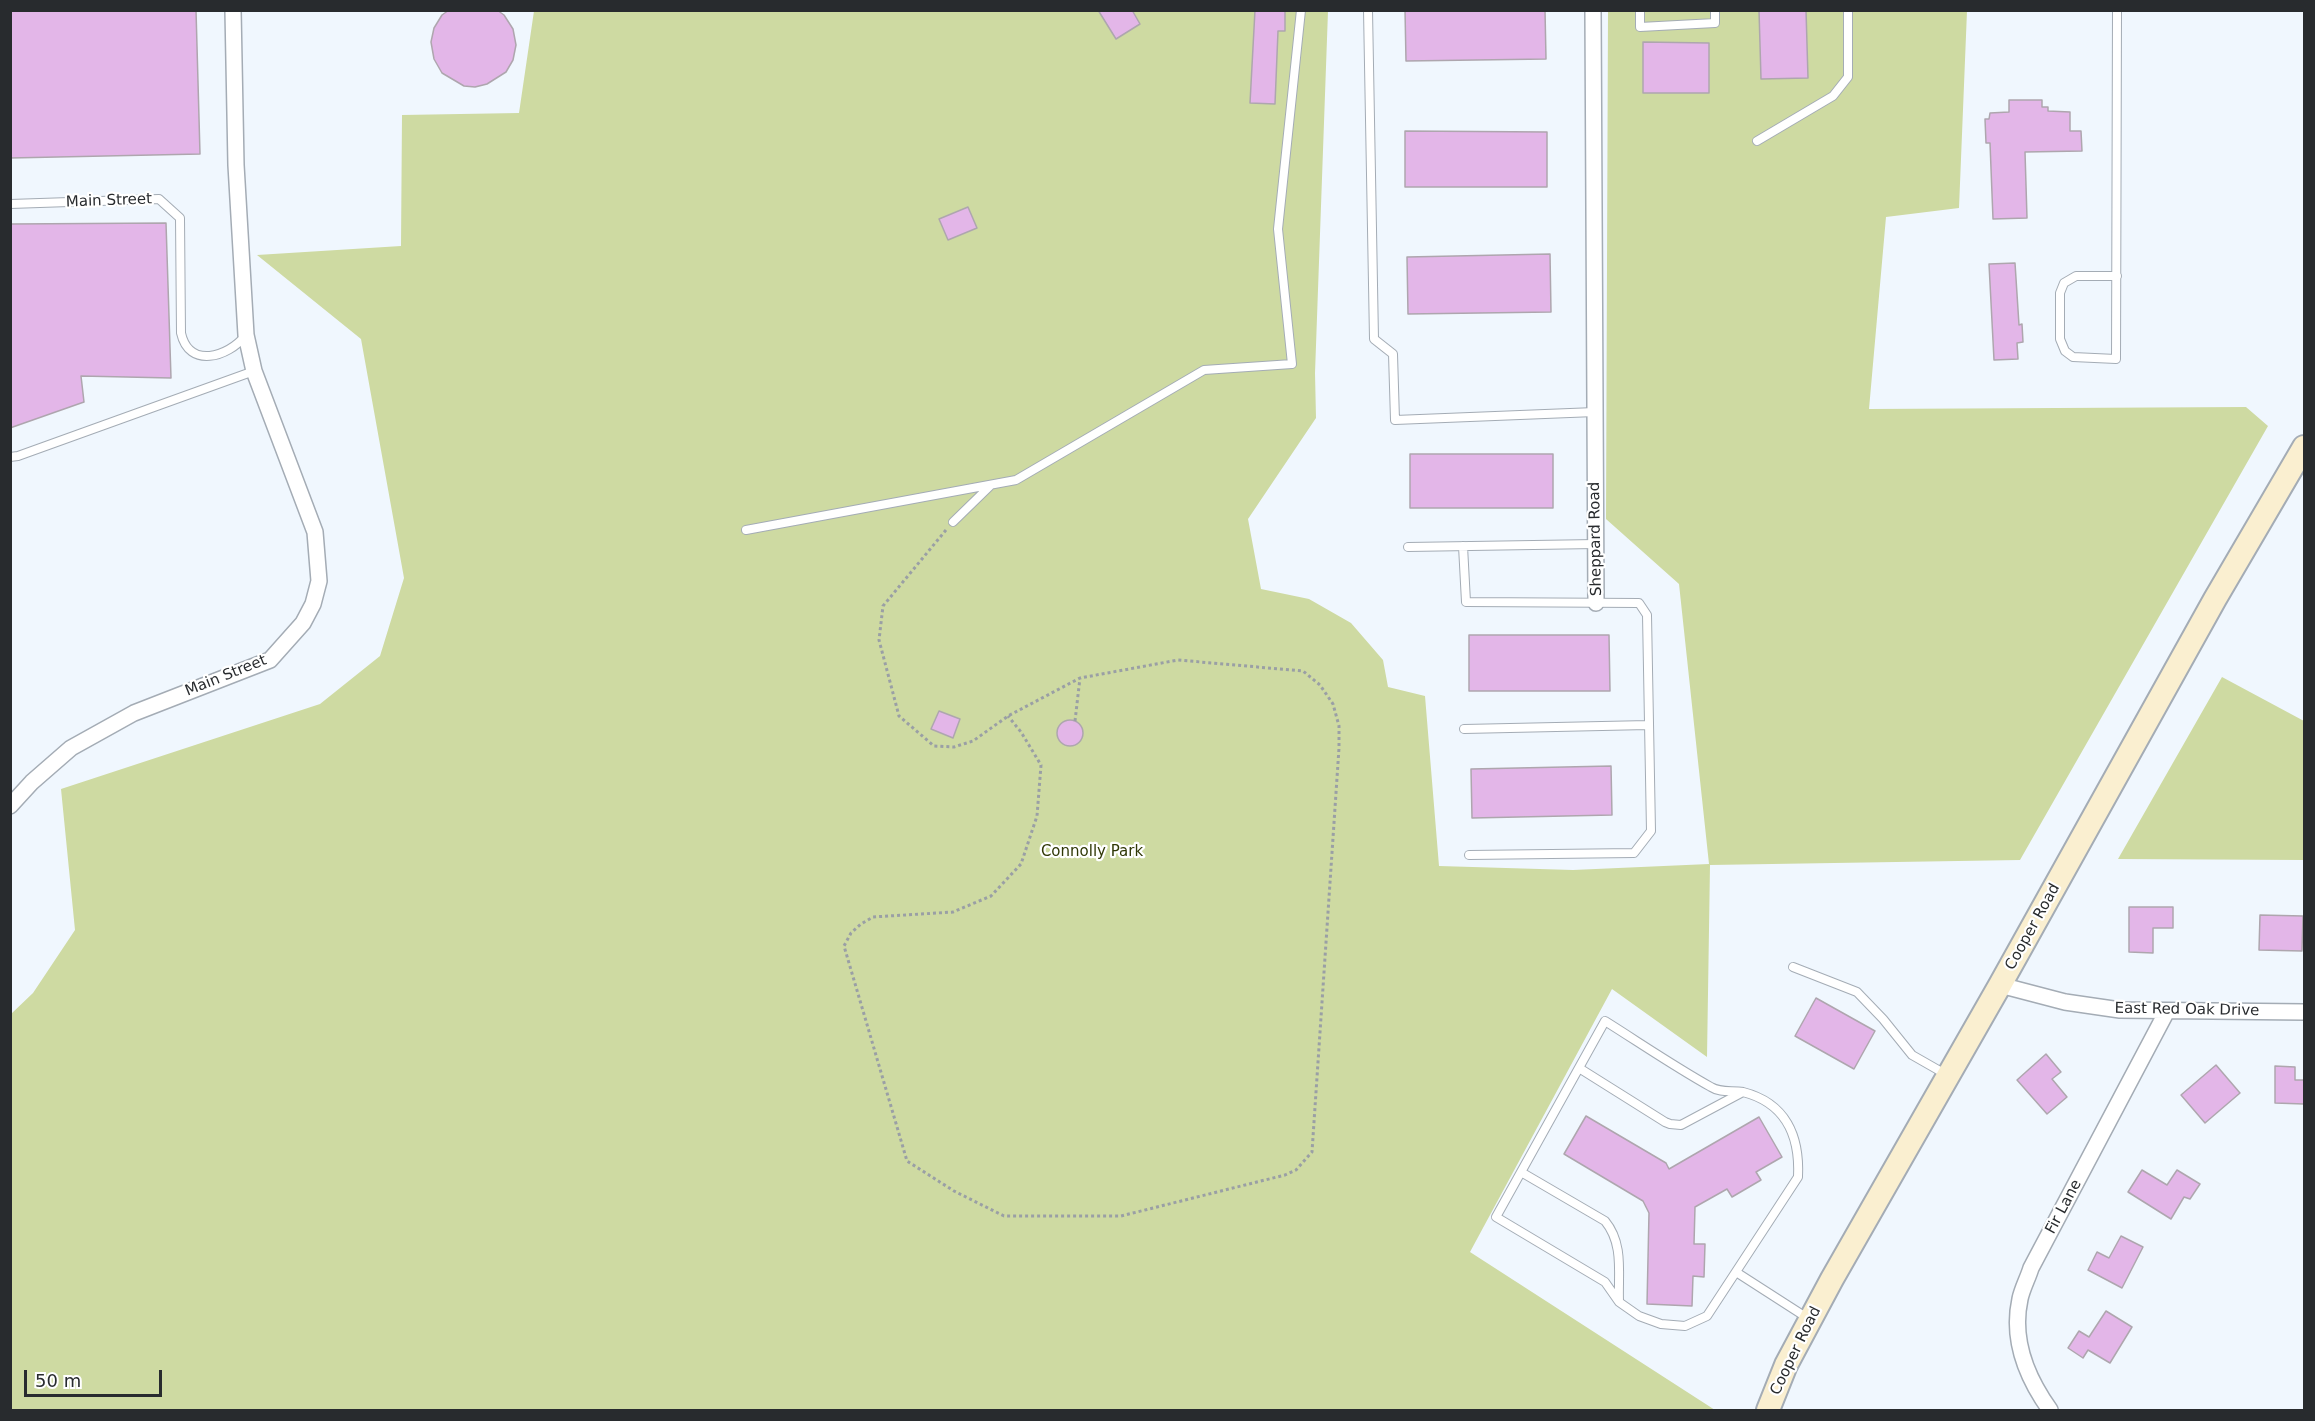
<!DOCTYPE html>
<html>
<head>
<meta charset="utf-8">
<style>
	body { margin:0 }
	#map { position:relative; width:2315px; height:1421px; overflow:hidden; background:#f0f7fe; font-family:"DejaVu Sans",sans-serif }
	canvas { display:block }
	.frame { position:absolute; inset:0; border:12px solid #282b2e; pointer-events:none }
	.scale { position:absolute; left:24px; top:1370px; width:138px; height:27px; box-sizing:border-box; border:3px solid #282b2e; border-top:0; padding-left:8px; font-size:18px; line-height:21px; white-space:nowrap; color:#282b2e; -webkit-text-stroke:4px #fff; paint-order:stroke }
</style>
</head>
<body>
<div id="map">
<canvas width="2315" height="1421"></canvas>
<div class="frame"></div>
<div class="scale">50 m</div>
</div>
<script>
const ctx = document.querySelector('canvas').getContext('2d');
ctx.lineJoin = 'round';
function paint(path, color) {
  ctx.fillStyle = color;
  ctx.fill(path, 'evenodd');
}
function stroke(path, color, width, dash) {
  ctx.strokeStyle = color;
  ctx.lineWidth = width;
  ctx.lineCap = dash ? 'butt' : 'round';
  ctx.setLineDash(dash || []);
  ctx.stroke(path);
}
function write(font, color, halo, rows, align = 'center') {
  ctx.font = font + ' "DejaVu Sans",sans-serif';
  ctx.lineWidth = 4.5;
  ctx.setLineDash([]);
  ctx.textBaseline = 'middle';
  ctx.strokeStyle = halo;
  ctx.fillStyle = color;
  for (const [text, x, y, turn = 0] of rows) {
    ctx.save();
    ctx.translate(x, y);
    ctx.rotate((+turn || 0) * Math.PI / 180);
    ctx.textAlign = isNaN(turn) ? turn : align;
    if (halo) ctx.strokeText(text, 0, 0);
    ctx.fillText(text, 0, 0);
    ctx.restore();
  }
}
const green = new Path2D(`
	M534 11H1328L1315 373 1316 418 1248 519 1261 589 1309 599 1351 623 1383 660 1388 687 1425 696 1439 866 1573 870 1709 864 1679 584 1606 519 1608 11H1967L1959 208 1886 217 1869 409 2246 407 2268 426 2020 860 1710 865 1707 1057 1612 989 1470 1252 1715 1410H11V1014L33 993 75 930 61 789 320 704 380 656 404 578 361 339 257 255 401 246 402 115 519 113Z
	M2222 677 2304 721V860L2118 859Z`);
const building = new Path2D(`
	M10 10H196L200 154 10 158Z
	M449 10H497L504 15 513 29 516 45 513 60 506 72 487 84 475 87 464 86 442 73 434 59 431 42 434 28 442 15Z
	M1098 10H1132L1140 24 1116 39Z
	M1255 10H1285V31H1278L1275 104 1250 103Z
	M1405 10H1545L1546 59 1406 61Z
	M1759 10H1806L1808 78 1761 79Z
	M1643 42 1709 43V93H1643Z
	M2009 100H2042V107H2048V111L2070 112V131H2081L2082 151 2025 152 2027 218 1993 219 1990 143H1986L1985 119H1989L1990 113 2009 112Z
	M1405 131 1547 132V187H1405Z
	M968 207 977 228 948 240 939 219Z
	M166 223 171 378 81 376 84 402 10 428V224Z
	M1550 254 1551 312 1408 314 1407 257Z
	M2015 263 2019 325 2022 324 2023 342 2017 343 2018 359 1994 360 1989 264Z
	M1410 454H1553V508H1410Z
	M1469 635H1609L1610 691H1469Z
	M939 711 960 719 953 738 931 729Z
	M1057 733a13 13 0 1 1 26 0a13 13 0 1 1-26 0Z
	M1611 766 1612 815 1472 818 1471 769Z
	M2129 907H2173V928H2153V953L2129 952Z
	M2260 915 2303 916 2302 951 2259 950Z
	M1816 998 1875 1031 1854 1069 1795 1036Z
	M2046 1054 2061 1072 2052 1079 2067 1097 2047 1114 2017 1080Z
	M2216 1065 2240 1093 2205 1123 2181 1095Z
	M2275 1066 2295 1067V1080H2304V1104L2275 1103Z
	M1586 1116 1666 1163 1669 1169 1759 1117 1782 1157 1756 1172 1761 1180 1732 1197 1727 1189 1695 1207 1694 1244H1705L1704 1277 1693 1276 1692 1306 1647 1304 1649 1213 1643 1201 1564 1154Z
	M2142 1170 2167 1185 2177 1170 2200 1184 2190 1199 2184 1197 2171 1219 2128 1192Z
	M2121 1236 2143 1247 2122 1288 2088 1270 2097 1252 2109 1258Z
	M2106 1311 2132 1327 2110 1363 2088 1350 2083 1358 2068 1348 2079 1331 2089 1337Z`);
const path = new Path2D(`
	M946 530 883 606 879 640 899 716 934 746 954 747 973 741 1008 716 1080 678 1178 660 1303 671 1320 685 1333 704 1339 726V748L1312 1152 1296 1170 1285 1175 1121 1216H1004L954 1191 907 1161 844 946 851 933 861 924 873 917 953 912 991 896 1021 864 1037 816 1041 765 1021 732 1008 716
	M1075 721 1080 678`);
const lane = new Path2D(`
	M1368 10 1374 339 1393 354 1395 420 1595 412
	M1640 10V27L1715 23V10
	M1757 141 1833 96 1848 77V10
	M10 204 159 199 180 218 181 333C189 369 228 357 245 336
	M2117 276H2076L2064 283 2060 293V339L2065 351 2073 357 2116 359C2117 243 2117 127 2117 10
	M10 457 18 456 254 371
	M953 522 990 486
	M746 530 1016 480 1204 370 1292 364 1278 229 1301 10
	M1463 546 1466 602 1639 603 1647 615 1651 831 1634 853 1469 855
	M1408 547 1596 544
	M1464 729 1648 725
	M1793 967 1857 992 1883 1019 1912 1055 1947 1075
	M1605 1021C1640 1043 1675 1067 1711 1087 1720 1093 1733 1090 1743 1092 1786 1103 1800 1136 1798 1177L1707 1316 1685 1326 1661 1324 1639 1316 1619 1302 1605 1282 1496 1217Z
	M1579 1068 1665 1122 1670 1124 1681 1125 1741 1093
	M1521 1172 1605 1221C1624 1244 1618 1273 1619 1301
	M1736 1272 1809 1319`);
const street = new Path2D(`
	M1593 10 1596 603
	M10 806 32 782 71 748 134 713 270 660 303 623 313 604 319 581 315 532 254 371 246 335 236 165 233 10
	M2000 985 2065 1002 2120 1010 2304 1012
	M2050 1410C2027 1378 2011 1340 2020 1299 2022 1289 2028 1278 2031 1268L2167 1011`);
const secondary = new Path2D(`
	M1768 1410 1786 1365 1832 1279 2000 985 2215 599 2304 447`);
const streetNames = [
	["Main Street",109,201,-2],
	["Sheppard Road",1596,539,-91],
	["Main Street",226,676,-22],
	["Cooper Road",2033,927,-61],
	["East Red Oak Drive",2187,1010,1],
	["Fir Lane",2064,1207,-62],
	["Cooper Road",1796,1351,-64]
];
const parkNames = [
	["Connolly Park",1092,852]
];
paint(green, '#cedaa2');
paint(building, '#e3b6e8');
stroke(building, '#aea6ae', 1.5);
stroke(lane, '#a4acb5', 10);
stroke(street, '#a4acb5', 18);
stroke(secondary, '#a4acb5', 26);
stroke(path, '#9a9fa5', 3, [3, 3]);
stroke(lane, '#fff', 8);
stroke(street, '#fff', 15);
stroke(secondary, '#faefd0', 22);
write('15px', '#282b2e', '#fff', streetNames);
write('15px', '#303806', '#fff', parkNames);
</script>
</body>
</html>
